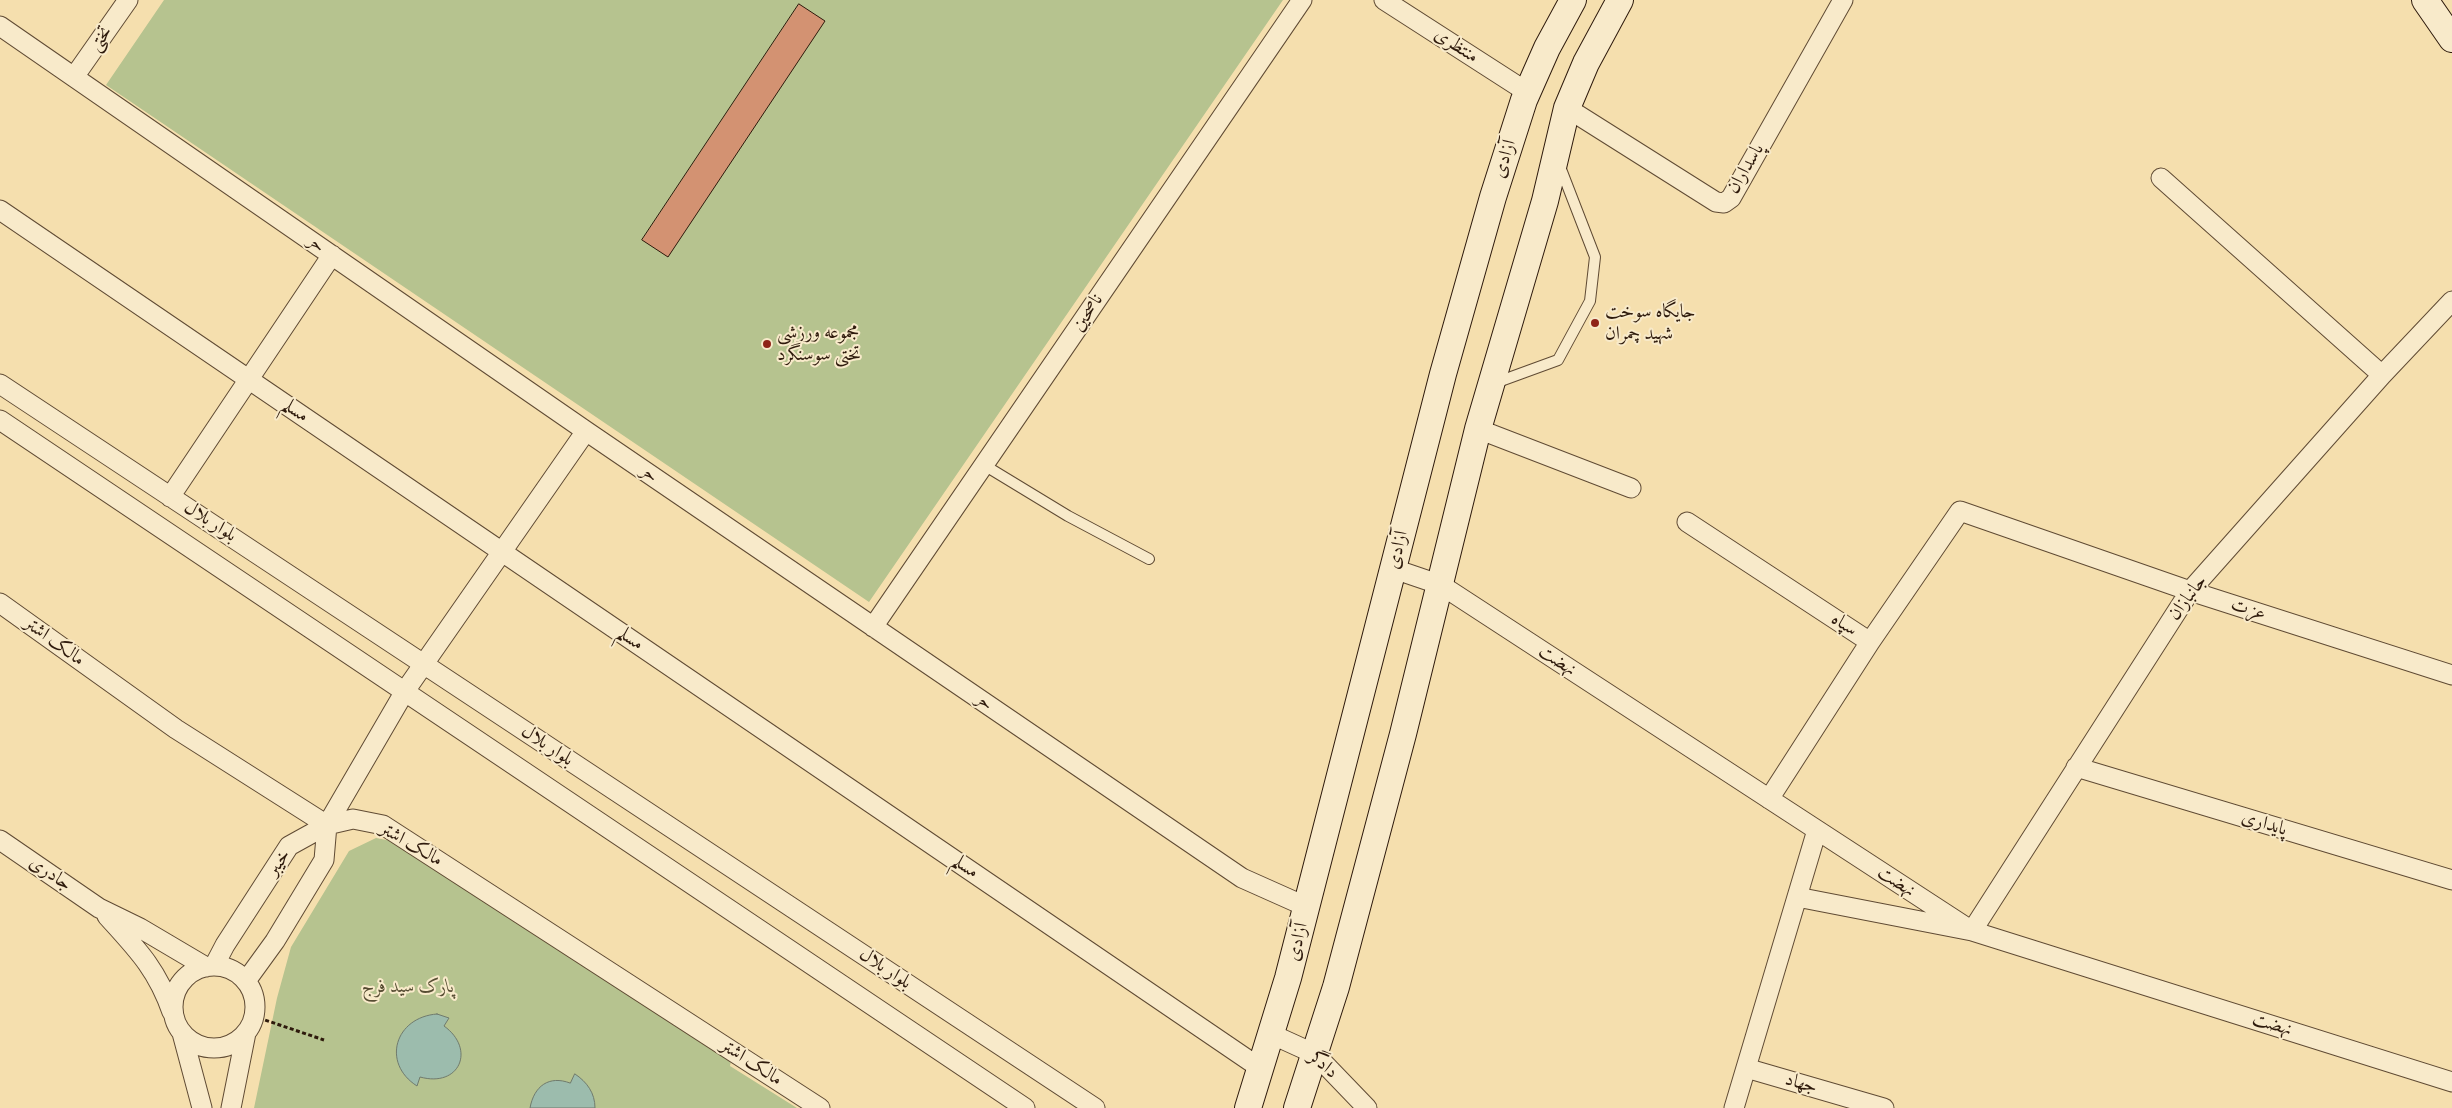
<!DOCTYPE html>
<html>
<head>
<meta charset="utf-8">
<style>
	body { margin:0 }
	canvas { display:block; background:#f5dfae }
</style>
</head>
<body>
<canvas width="2452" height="1108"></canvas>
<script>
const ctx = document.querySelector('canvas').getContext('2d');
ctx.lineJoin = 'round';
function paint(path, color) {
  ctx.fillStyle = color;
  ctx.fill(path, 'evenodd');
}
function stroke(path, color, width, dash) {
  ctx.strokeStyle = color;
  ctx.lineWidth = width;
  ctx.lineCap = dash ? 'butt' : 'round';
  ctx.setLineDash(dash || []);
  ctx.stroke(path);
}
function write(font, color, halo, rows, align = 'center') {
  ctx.font = font + ' "Libre Bodoni",Amiri,serif';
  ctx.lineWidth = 4;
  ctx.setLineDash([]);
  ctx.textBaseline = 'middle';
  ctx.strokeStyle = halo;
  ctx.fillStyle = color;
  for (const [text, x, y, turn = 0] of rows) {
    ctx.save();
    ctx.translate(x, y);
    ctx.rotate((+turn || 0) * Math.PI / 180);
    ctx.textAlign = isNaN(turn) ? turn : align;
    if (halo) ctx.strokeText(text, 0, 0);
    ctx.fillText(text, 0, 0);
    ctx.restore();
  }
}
const green = new Path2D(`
	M164 0H1283L869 602 106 85Z
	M376 838 402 843 732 1056 730 1066 797 1108H254L277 998 291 947 349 851Z`);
const water = new Path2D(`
	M437 1014 449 1018 444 1026C476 1049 460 1088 420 1077L417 1086C381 1063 395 1017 437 1014Z
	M575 1074C587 1082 595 1093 595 1108H530C534 1086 549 1075 570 1083Z`);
const building = new Path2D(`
	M799 4 825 21 668 257 642 240Z`);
const path = new Path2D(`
	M259 1018 324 1040`);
const lane = new Path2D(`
	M1495 383 1558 360 1590 301 1595 257 1559 164
	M984 465 1068 516 1149 559`);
const street = new Path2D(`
	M1384 0 1527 92
	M0 26 586 431 1242 878 1307 907
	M74 77 128 0
	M1567 108 1716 202 1724 203 1731 198 1843 0
	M2161 178 2382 375
	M0 210 1260 1068
	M0 384 1095 1108
	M0 420 1025 1108
	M1478 429 1631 488
	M170 497 332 255
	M1687 522 1870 642 1769 799
	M1394 569 1441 585 1972 931 2452 1082
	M0 603 176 729 327 825
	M873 627 1302 0
	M1870 642 1960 511 2190 591 2452 675
	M2076 767 2452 880
	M0 840 99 908 140 928 206 967
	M1797 897 1972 931 2190 591 2382 375 2452 301
	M107 916C137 949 157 969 172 1012
	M214 966 225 945 289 846 327 825 353 819 383 825 820 1108
	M173 1007a41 41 0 1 1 82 0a41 41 0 1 1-82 0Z
	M246 981 275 941 324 860 327 825 405 691 586 431
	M182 1033 202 1108
	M1271 1034 1315 1054 1367 1108
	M1746 1068 1884 1108
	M231 1108 246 1033
	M1734 1108 1817 830`);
const secondary = new Path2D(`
	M2425 0 2452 39
	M1248 1108 1288 978 1443 374 1493 197 1524 100 1547 48 1573 0
	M1297 1108 1336 987 1403 734 1478 429 1545 201 1567 108 1586 63 1620 0`);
const markers = [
	[1595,323,5,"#8f2418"],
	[767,344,5,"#8f2418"]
];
const streetNames = [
	["تختی",101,39,-55],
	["منتظری",1456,46,33],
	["آزادی",1505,159,-72],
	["پاسداران",1746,169,-59],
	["حر",316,244,35],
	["ناصحین",1088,313,-56],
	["مسلم",295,411,34],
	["حر",649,474,34],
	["بلوار بلال",210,522,33],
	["آزادی",1398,550,-76],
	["جانبازان",2188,598,-53],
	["عزت",2248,610,18],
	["سپاه",1844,625,33],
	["مسلم",630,639,34],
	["مالک اشتر",54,642,36],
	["نهضت",1557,661,33],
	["حر",984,702,34],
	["بلوار بلال",547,746,34],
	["پایداری",2264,824,17],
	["مالک اشتر",411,845,30],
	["خیبر",279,863,-55],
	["مسلم",965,867,34],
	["جادری",50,874,34],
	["نهضت",1896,882,33],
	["آزادی",1298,942,-76],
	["بلوار بلال",885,969,34],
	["نهضت",2272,1025,17],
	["مالک اشتر",751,1063,33],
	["دادگر",1323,1065,41],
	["جهاد",1801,1084,16]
];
const poiNames = [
	["جایگاه سوخت",1605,312],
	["شهید چمران",1605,334],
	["مجموعه ورزشی",777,333],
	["تختی سوسنگرد",777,355]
];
const parkNames = [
	["پارک سید فرج",408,987]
];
paint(green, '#b6c38f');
paint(water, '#9cbcad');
stroke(water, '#707b6d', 1);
paint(building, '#d39272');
stroke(building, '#2e1a0c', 1);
stroke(lane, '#604b34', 12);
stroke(street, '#604b34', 21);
stroke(secondary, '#2e1a0c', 28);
stroke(path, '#2e1a0c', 3, [4, 2.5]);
stroke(lane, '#f8eaca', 10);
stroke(street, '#f8eaca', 19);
stroke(secondary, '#f8eaca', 26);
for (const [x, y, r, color] of markers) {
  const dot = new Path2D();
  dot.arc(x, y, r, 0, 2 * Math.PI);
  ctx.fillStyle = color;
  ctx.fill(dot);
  stroke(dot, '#f8eaca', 2);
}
write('19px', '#2e1a0c', '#f8eaca', streetNames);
write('19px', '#2e1a0c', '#f8eaca', poiNames, 'left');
write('italic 19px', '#574d33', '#f8eaca', parkNames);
</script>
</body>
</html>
